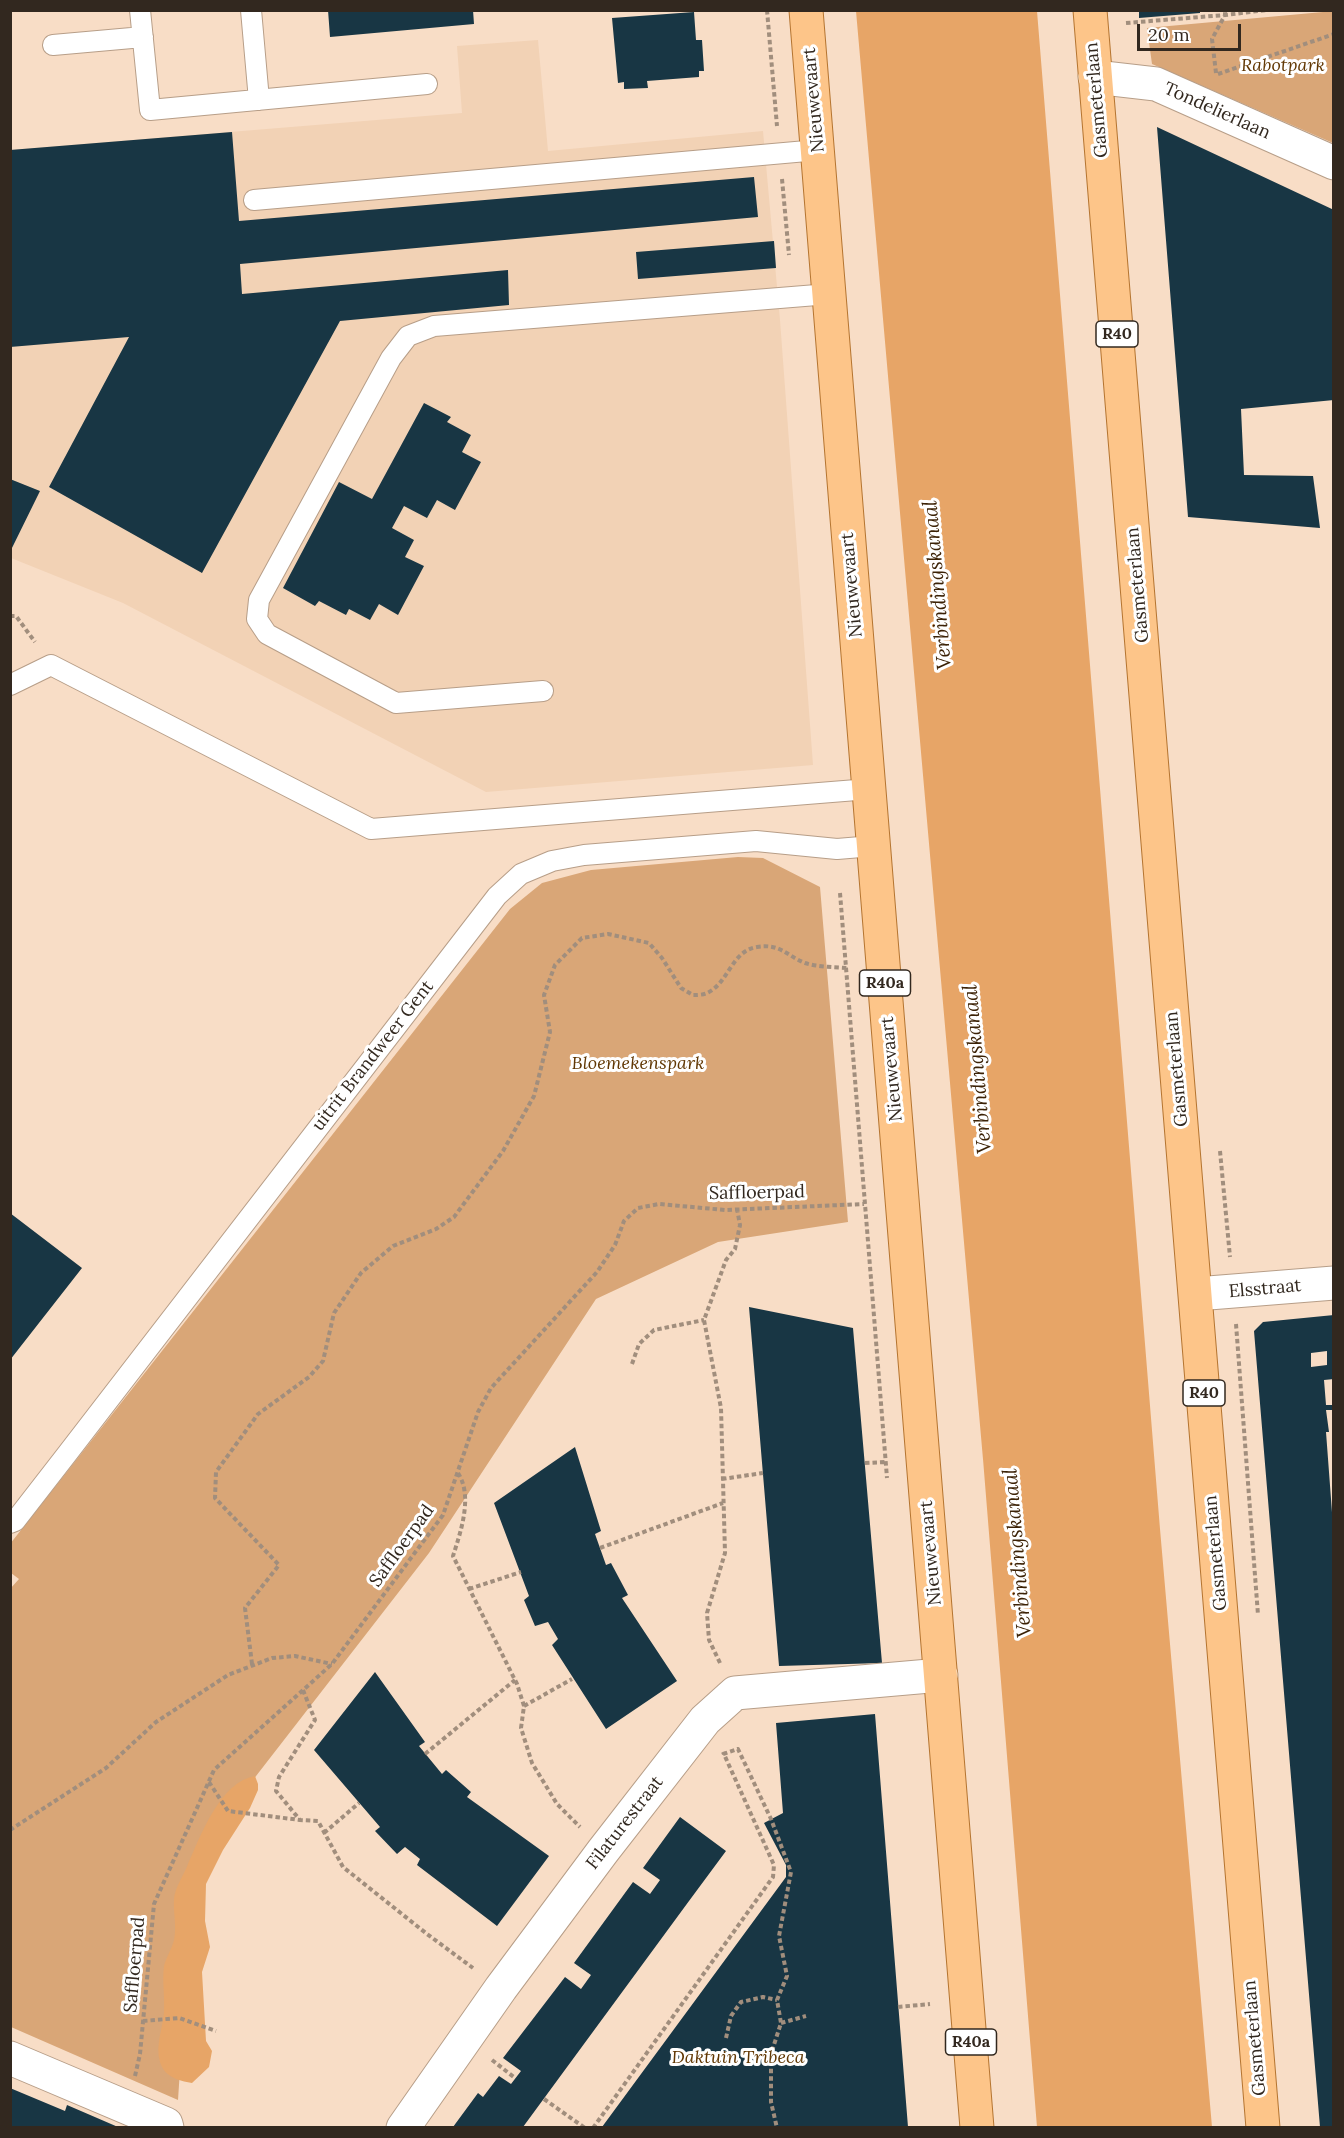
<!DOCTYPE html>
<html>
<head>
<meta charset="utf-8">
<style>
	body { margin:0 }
	#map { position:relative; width:1344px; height:2138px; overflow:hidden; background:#f8ddc6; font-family:Lora,serif }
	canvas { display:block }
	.frame { position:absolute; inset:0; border:12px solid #32281f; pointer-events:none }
	.scale { position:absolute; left:1137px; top:24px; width:104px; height:27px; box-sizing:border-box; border:3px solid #32281f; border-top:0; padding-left:8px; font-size:18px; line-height:21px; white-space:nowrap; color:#32281f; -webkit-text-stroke:4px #fff; paint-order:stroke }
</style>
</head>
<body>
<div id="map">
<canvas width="1344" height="2138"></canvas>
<div class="frame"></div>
<div class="scale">20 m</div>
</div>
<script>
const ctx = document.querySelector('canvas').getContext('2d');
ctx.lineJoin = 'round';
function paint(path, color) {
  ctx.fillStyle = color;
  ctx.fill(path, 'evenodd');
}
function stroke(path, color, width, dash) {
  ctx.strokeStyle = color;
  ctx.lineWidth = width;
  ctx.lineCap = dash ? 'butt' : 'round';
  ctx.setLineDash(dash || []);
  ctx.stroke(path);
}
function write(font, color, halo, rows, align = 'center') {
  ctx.font = font + ' Lora,serif';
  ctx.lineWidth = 6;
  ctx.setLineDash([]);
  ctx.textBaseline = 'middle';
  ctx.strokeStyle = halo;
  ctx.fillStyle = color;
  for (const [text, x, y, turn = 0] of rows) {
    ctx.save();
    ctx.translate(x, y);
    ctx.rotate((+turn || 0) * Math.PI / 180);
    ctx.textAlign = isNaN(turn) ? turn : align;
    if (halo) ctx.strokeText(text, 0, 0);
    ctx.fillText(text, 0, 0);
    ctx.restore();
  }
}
const built = new Path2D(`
	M538 40 548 151 763 131 780 320 813 765 486 792 123 603 11 558 10 150 462 113 457 46Z`);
const green = new Path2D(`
	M1334 11 1333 143 1152 64 1147 28Z
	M738 857 763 858 820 887 848 1222 718 1242 596 1299 429 1553 194 1856 178 2100 11 2027 10 1589 19 1579 11 1573 10 1544 510 909 542 883 591 870Z`);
const water = new Path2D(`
	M856 11H1037L1160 1529 1212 2127H1037L983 1459Z
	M255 1776 258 1784V1790L250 1808 223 1850 206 1884 205 1921 210 1947 202 1972 206 2041 212 2051 209 2067 192 2083C178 2081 164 2076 160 2062 155 2045 163 2028 164 2012 165 1996 162 1981 164 1966 166 1957 172 1949 174 1940 177 1926 173 1912 174 1899 175 1887 184 1875 188 1864 201 1835 220 1782 255 1776Z`);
const building = new Path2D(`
	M328 10H473L474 24 330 37Z
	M1139 10H1200V13L1139 18Z
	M694 12 696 40H702L704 71H699V77L647 81 648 88 624 89V82L618 83 612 18Z
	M1157 127 1334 210V400L1241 409 1244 475 1313 476 1320 528 1188 517Z
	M232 132 239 221 754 177 758 217 240 264 242 294 508 270 509 305 340 321 202 573 49 487 129 337 10 347V150Z
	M774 241 776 268 638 279 636 252Z
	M424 403 451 417 447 422 471 435 462 452 481 462 455 510 437 500 427 518 404 506 392 528 414 540 405 557 424 566 398 615 379 604 370 620 349 609 346 615 319 601 315 606 283 588 339 482 372 499Z
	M10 479 40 491 10 552Z
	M10 1213 82 1268 10 1360Z
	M749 1307 853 1328 882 1663 779 1666Z
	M1334 1315V1379L1324 1380 1326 1405H1334V1410H1326L1329 1432H1326L1334 1539V2127H1320L1254 1331 1263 1322ZM1327 1351V1365L1311 1367V1353Z
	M575 1447 601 1531 595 1534 606 1565 611 1563 628 1595 622 1598 677 1681 606 1729 552 1645 558 1639 548 1622 535 1626 524 1600 529 1596 494 1503Z
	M375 1672 425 1742 419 1746 442 1774 446 1770 471 1792 467 1797 549 1856 497 1926 417 1865 420 1859 405 1847 397 1854 375 1831 380 1827 314 1750Z
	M875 1714 908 2127H602L786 1877V1865L764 1823 783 1813 776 1723Z
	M680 1817 726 1851 689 1901 523 2127H453L478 2093 483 2097 499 2076 511 2084 521 2071 503 2058 565 1977 581 1989 591 1975 574 1963 633 1882 650 1894 660 1880 643 1868Z
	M10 2088 65 2111 67 2105 118 2127H10Z`);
const path = new Path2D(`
	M767 10 777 126
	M1126 23 1225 15V10
	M1216 73 1212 39 1225 15 1267 10
	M1218 74 1334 34
	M782 179 789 255
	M10 616H16L35 642
	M840 893 887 1478
	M1220 1151 1230 1257
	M1236 1324 1258 1615
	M632 1364 639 1344 654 1330 704 1320
	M865 1463 886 1462
	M458 1473C473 1496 461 1531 453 1556L517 1684 524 1706 521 1728 532 1763 557 1804 580 1827
	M722 1479 763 1473
	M600 1548 723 1503
	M469 1589 521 1572
	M720 1663 709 1640 707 1613 725 1553 721 1408 704 1320 726 1260 735 1249 740 1225 737 1209
	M252 1664 245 1608 279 1565 215 1498 216 1472 258 1414 309 1377 323 1361 334 1313 361 1273 393 1246 436 1229 454 1217 503 1151 534 1096 550 1032 544 995 555 965 582 938 608 934 649 943 662 958 681 988 693 995C697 995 703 995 707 993 729 983 731 951 757 947 780 943 787 956 805 963 817 967 834 967 847 968
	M303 1690 315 1720 279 1777 276 1791 300 1820 318 1821 343 1867 427 1934 473 1968
	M524 1706 572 1679
	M425 1754 515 1680
	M723 1754 738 1749 771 1819 791 1872 779 1936 787 1976 777 2000 781 2023 771 2054V2102L777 2128
	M209 1782 228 1811 300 1820
	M10 1830 106 1768 156 1722 228 1675 272 1658 295 1656 332 1664
	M324 1833 359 1803
	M898 2007 930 2004
	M143 2021 179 2018 216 2031
	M781 2023 806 2016
	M726 2038 731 2016 741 2002 763 1997 777 2000
	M492 2060 515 2078
	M135 2076 140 2054 154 1904 214 1770 332 1664 443 1515 478 1412 491 1388 597 1272 615 1245 624 1221 638 1208 659 1204 725 1210 864 1204
	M544 2099 585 2128
	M593 2128 773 1877 774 1865 723 1752`);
const lane = new Path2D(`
	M140 10 150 110 427 84
	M251 10 259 100
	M53 45 143 37
	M254 200 818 150
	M10 685 51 665 371 829 869 789
	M543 691 396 703 267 634 257 619 259 600 391 358 408 336 434 326 829 294
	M10 1523 15 1521 67 1454 497 896 521 874 552 861 584 855 756 841 837 849 873 846`);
const street = new Path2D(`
	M1095 77 1156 84 1334 163
	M1196 1294 1334 1283
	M10 2058 166 2124 167 2128
	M403 2128 501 1988 603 1851 705 1720 735 1693 941 1675`);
const primary = new Path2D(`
	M806 10 977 2128
	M1090 10 1263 2128`);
const shields = [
	[1117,334,42],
	[885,983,51],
	[1204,1393,42],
	[971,2042,51]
];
const shieldNames = [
	["R40",1117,334],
	["R40a",885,983],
	["R40",1204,1393],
	["R40a",971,2042]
];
const parkNames = [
	["Rabotpark",1283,66],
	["Bloemekenspark",638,1064],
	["Daktuin Tribeca",738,2058]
];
const streetNames = [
	["Nieuwevaart",814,100,-95],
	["Gasmeterlaan",1097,100,-95],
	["Tondelierlaan",1217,111,24],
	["Nieuwevaart",852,585,-95],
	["Gasmeterlaan",1138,585,-95],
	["uitrit Brandweer Gent",373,1056,-52],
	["Nieuwevaart",892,1069,-95],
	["Gasmeterlaan",1177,1069,-95],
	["Saffloerpad",757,1193,-1],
	["Elsstraat",1265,1289,-5],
	["Saffloerpad",402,1546,-54],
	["Nieuwevaart",931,1553,-95],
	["Gasmeterlaan",1216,1553,-95],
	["Filaturestraat",625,1823,-52],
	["Saffloerpad",135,1965,-85],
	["Gasmeterlaan",1255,2038,-95]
];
const waterNames = [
	["Verbindingskanaal",938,585,-95],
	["Verbindingskanaal",978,1069,-95],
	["Verbindingskanaal",1018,1553,-95]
];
paint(built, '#f2d2b5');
paint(green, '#d9a677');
paint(water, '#e7a567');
paint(building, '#183644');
stroke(lane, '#b79e88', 22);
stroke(street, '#b79e88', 35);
stroke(primary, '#b57531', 35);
stroke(path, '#a18e7d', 4, [4.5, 3]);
stroke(lane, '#fff', 20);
stroke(street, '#fff', 33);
stroke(primary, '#fdc589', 33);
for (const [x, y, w] of shields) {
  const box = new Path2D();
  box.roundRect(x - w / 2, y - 13, w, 26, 4.5);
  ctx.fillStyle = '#fff';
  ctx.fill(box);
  stroke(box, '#32281f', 1.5);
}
write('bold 16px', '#32281f', null, shieldNames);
write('italic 18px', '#613703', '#fff', parkNames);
write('18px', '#32281f', '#fff', streetNames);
write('italic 20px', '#3c2206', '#fff', waterNames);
</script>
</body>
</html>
